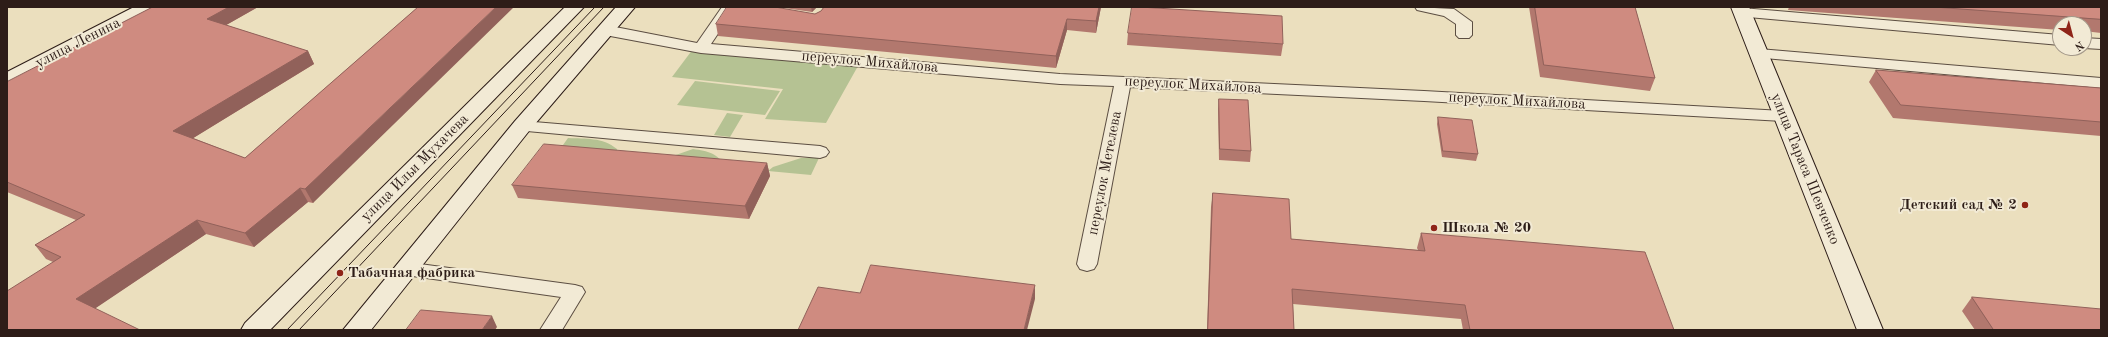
<!DOCTYPE html>
<html>
<head>
<meta charset="utf-8">
<style>
	body { margin:0 }
	#map { position:relative; width:2108px; height:337px; overflow:hidden; background:#ebdfbe; font-family:"Old Standard TT",serif }
	canvas { display:block }
	.frame { position:absolute; inset:0; border:8px solid #2d1d18; pointer-events:none }
	.north { position:absolute; left:2052px; top:16px; width:40px; height:40px; box-sizing:border-box; background:#f2ead5; border:1px solid #a39889; border-radius:50%; rotate:144deg; font-size:11px; font-weight:700; line-height:16px; text-align:center; color:#2d1d18 }
	.north::after { content:''; display:block; margin:auto; width:14px; height:18px; background:#8f2418; clip-path:polygon(50% 0,100% 100%,50% 72%,0 100%) }
</style>
</head>
<body>
<div id="map">
<canvas width="2108" height="337"></canvas>
<div class="frame"></div>
<div class="north">N</div>
</div>
<script>
const ctx = document.querySelector('canvas').getContext('2d');
ctx.lineJoin = 'round';
function paint(path, color) {
  ctx.fillStyle = color;
  ctx.fill(path, 'evenodd');
}
function stroke(path, color, width, dash) {
  ctx.strokeStyle = color;
  ctx.lineWidth = width;
  ctx.lineCap = dash ? 'butt' : 'round';
  ctx.setLineDash(dash || []);
  ctx.stroke(path);
}
function write(font, color, halo, rows, align = 'center') {
  ctx.font = font + ' "Old Standard TT",serif';
  ctx.lineWidth = 4;
  ctx.setLineDash([]);
  ctx.textBaseline = 'middle';
  ctx.strokeStyle = halo;
  ctx.fillStyle = color;
  for (const [text, x, y, turn = 0] of rows) {
    ctx.save();
    ctx.translate(x, y);
    ctx.rotate((+turn || 0) * Math.PI / 180);
    ctx.textAlign = isNaN(turn) ? turn : align;
    if (halo) ctx.strokeText(text, 0, 0);
    ctx.fillText(text, 0, 0);
    ctx.restore();
  }
}
const green = new Path2D(`
	M693 49 858 66 826 123 765 119 783 89 672 77Z
	M695 81 780 91 765 115 677 105Z
	M727 113 743 115 730 137 714 135Z
	M568 138C586 139 602 137 617 149L618 158 558 152Z
	M693 149C708 151 718 153 725 167L670 157Z
	M801 158H819L811 175 768 171 773 167Z`);
const lane = new Path2D(`
	M722 7H736L711 44 1060 74 1424 91 1783 111 1789 112 1792 116 1789 120 1783 121 1424 101 1130 87 1097 264 1094 269 1087 271 1080 269 1077 264 1114 86 1060 84 701 53 605 35 600 33 597 30 600 27 605 25 697 43Z
	M1415 7 1454 9 1472 22V35L1469 38H1459L1456 35V24L1444 16 1417 10Z
	M1742 8 2060 35V45L1737 16 1734 13 1737 10Z
	M2084 38 2101 39V49L2084 48Z
	M1759 49 2101 78V88L1753 57 1751 54 1753 51Z
	M522 121 820 146 826 148 829 152 826 156 820 158 516 130 513 126 516 122Z
	M405 262 575 285 582 287 585 292 562 330H540L561 297 398 274 395 269 398 264Z`);
const secondary = new Path2D(`
	M134 7H157L154 11 14 84 7 86V72Z
	M565 7H584L270 330H241L245 323Z
	M616 7H635L529 131 371 330H343L515 121Z
	M1731 7H1749L1883 330H1857Z`);
const tram = new Path2D(`
	M287 330 595 7
	M299 330 604 7`);
const wall = new Path2D(`
	M153 7H258L226 25 308 51 314 64 193 138 245 158 418 7 313 203 308 202 254 247 206 234 95 308 7 330 53 262 46 259 35 245 76 220 7 192V82Z
	M778 7H817L812 12Z
	M824 7H1101L1096 33 1067 30 1056 68 718 36 716 24 815 14 821 11Z
	M1529 7H1635L1655 78 1650 91 1540 77Z
	M1789 7H2101V33L2084 31V24H2060V30L1788 10Z
	M1128 33 1283 44 1281 56 1127 45Z
	M1876 70 2101 88V136L1893 118 1869 82Z
	M1219 99 1251 151 1250 162 1219 160 1218 109Z
	M1438 117 1478 154 1476 161 1442 157 1437 124Z
	M767 163 770 176 749 219 518 198 512 185Z
	M1213 193 1291 239 1418 250 1417 248 1421 233 1674 330H1463L1461 319 1293 304 1294 330H1207L1211 207Z
	M1972 297 2101 330H1975L1962 311Z`);
const shadedWall = new Path2D(`
	M229 7H258L214 32 207 19Z
	M496 7H514L313 203 305 189Z
	M811 7H817L812 12Z
	M1099 7H1101L1096 33V21Z
	M1067 19V30L1056 68V56Z
	M308 51 314 64 182 145 173 131Z
	M767 163 770 176 749 219 745 206Z
	M300 188 308 202 254 247 245 233Z
	M197 220 206 234 87 314 76 299Z
	M1035 285V299L1027 330H1024Z
	M492 316 497 327 495 330H482Z`);
const building = new Path2D(`
	M153 7H229L207 19 308 51 173 131 245 158 418 7H496L305 189 300 188 245 233 197 220 76 299 140 330H7V291L61 257 35 245 85 215 7 182V82Z
	M727 7H775L815 14 821 11 824 7H1099L1096 21 1067 19 1056 56 716 24Z
	M1132 7H1140L1282 16 1283 44 1128 33Z
	M1535 7H1635L1655 78 1544 65Z
	M1934 7H2101V19Z
	M1876 70 2101 88V122L1901 105Z
	M1219 99 1248 100 1251 151 1220 149Z
	M1438 117 1472 120 1478 154 1443 151Z
	M544 144 767 163 745 206 512 185Z
	M1213 193 1289 199 1291 239 1425 251 1421 233 1645 252 1674 330H1470L1465 305 1292 289 1294 330H1208Z
	M871 265 1035 285 1024 330H798L818 287 860 293Z
	M1972 297 2101 309V330H1994Z
	M421 310 492 316 482 330H406Z`);
const markers = [
	[2025,205,4,"#8f2418"],
	[1434,228,4,"#8f2418"],
	[340,273,4,"#8f2418"]
];
const streetNames = [
	["улица Ленина",78,43,-27],
	["переулок Михайлова",870,62,5],
	["переулок Михайлова",1193,85,3],
	["переулок Михайлова",1517,101,3],
	["улица Ильи Мухачева",415,168,-45],
	["улица Тараса Шевченко",1805,169,68],
	["переулок Метелева",1105,173,-79]
];
const poiNames = [
	["Детский сад № 2",2017,205,"right"],
	["Школа № 20",1442,228],
	["Табачная фабрика",348,273]
];
paint(green, '#b5c293');
stroke(lane, '#5c4e42', 2);
stroke(secondary, '#2d1d18', 2);
paint(lane, '#f2ead5');
paint(secondary, '#f2ead5');
stroke(tram, '#2d1d18', 1);
paint(wall, '#b2786e');
paint(shadedWall, '#91615a');
paint(building, '#cf8b80');
stroke(building, '#91615a', 1);
for (const [x, y, r, color] of markers) {
  const dot = new Path2D();
  dot.arc(x, y, r, 0, 2 * Math.PI);
  ctx.fillStyle = color;
  ctx.fill(dot);
  stroke(dot, '#f2ead5', 1.5);
}
write('15px', '#2d1d18', '#f2ead5', streetNames);
write('bold 15px', '#2d1d18', '#f2ead5', poiNames, 'left');
</script>
</body>
</html>
